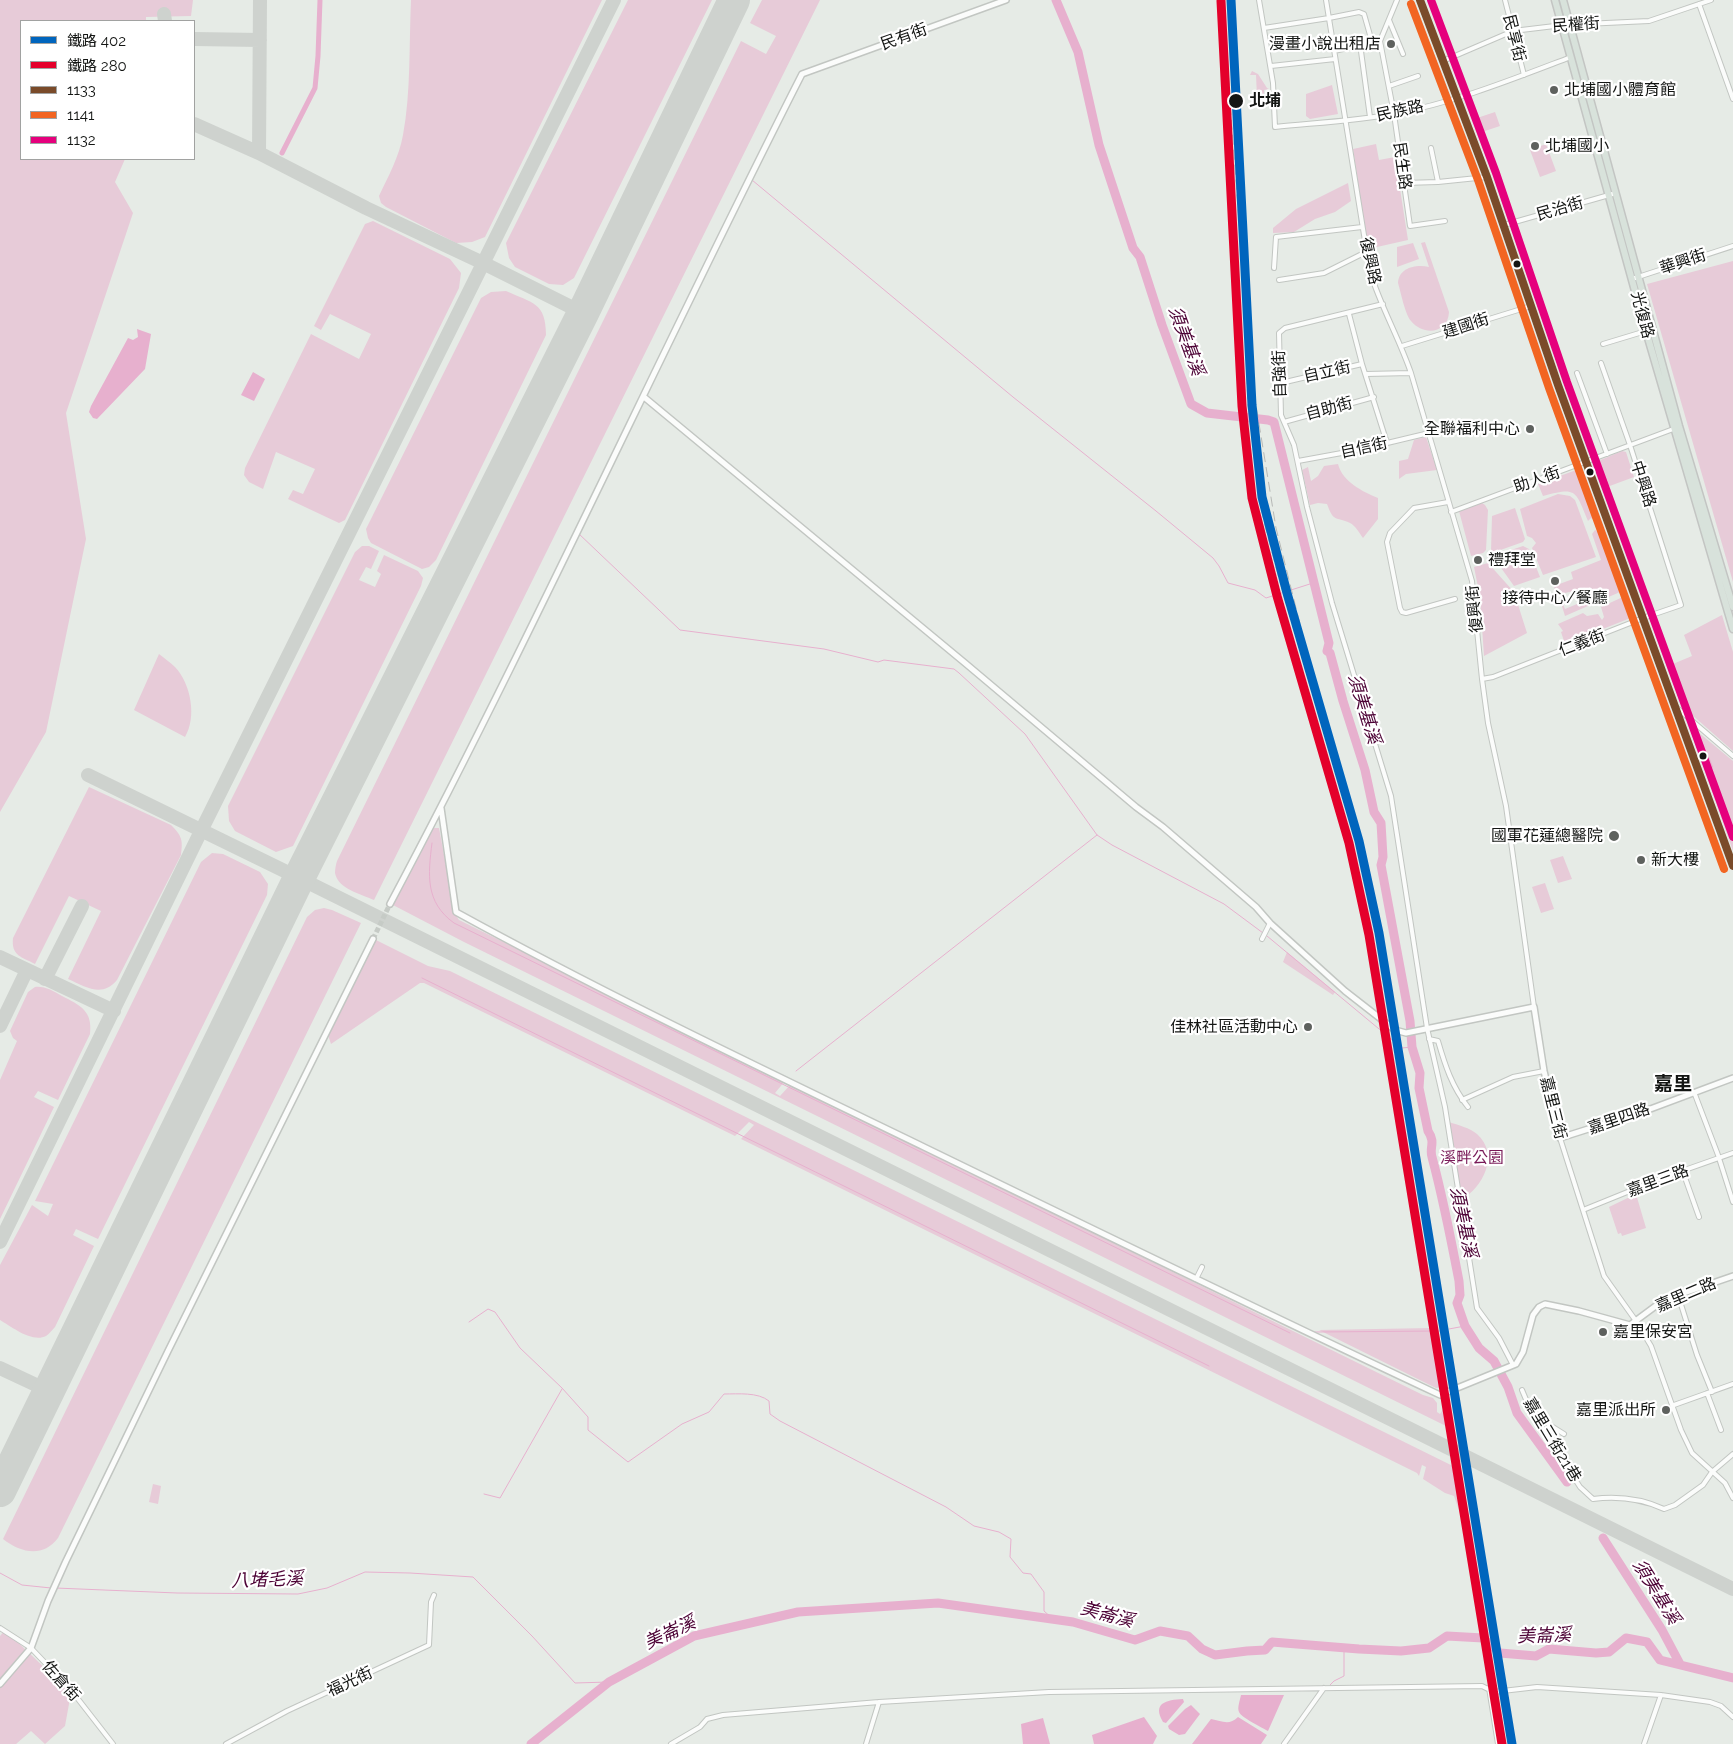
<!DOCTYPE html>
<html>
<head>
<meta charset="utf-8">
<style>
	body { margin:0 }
	#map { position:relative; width:1733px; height:1744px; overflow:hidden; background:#e6ebe6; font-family:Raleway,"Noto Sans TC",sans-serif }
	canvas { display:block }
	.legend { position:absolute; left:20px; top:20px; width:175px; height:140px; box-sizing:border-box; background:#fff; border:1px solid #a1a2a1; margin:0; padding:6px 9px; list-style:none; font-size:15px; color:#141614 }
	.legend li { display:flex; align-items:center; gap:10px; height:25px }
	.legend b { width:25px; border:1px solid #a1a2a1 }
</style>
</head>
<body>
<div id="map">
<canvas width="1733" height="1744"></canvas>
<ul class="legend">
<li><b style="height:6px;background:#0065bd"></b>鐵路 402</li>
<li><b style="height:6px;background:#e4002b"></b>鐵路 280</li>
<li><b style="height:6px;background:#7a4b2a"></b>1133</li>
<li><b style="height:6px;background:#f26522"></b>1141</li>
<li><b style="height:6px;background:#e5007d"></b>1132</li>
</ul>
</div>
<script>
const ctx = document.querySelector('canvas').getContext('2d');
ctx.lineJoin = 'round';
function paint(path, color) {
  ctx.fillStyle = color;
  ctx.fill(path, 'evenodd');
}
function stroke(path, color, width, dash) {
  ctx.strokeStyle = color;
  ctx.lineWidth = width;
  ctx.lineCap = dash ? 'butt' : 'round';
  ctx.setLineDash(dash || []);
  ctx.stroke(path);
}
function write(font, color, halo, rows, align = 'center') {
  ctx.font = font + ' Raleway,"Noto Sans TC",sans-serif';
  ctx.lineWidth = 4.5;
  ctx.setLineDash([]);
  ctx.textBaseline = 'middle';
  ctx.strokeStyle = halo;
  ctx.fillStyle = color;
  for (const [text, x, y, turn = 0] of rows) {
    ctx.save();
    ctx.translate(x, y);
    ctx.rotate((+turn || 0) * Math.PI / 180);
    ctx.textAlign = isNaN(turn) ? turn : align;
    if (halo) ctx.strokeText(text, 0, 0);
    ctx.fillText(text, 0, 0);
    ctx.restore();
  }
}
const green = new Path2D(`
	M0 0H193L191 16 146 17V21H21V159H125L115 182 133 213 66 413 86 539 46 732 0 812Z
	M411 0H602L485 237 472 242 456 243 386 207 381 203 379 196C388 177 399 157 403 135 411 93 409 43 411 0Z
	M628 0H712L574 278 563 285 549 284 515 267 509 258 506 243Z
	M762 0H820L374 900C361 894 338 889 335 873 335 869 336 864 337 861L741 41 766 54 776 36 750 23Z
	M1252 71 1258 74 1267 88 1269 89 1264 90V107L1257 97 1256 75H1250Z
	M1332 85 1338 114 1310 119 1306 116V94Z
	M1495 112 1500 126 1479 133 1474 119Z
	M1376 144 1379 160 1395 157 1408 240 1368 249 1353 149Z
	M1546 144 1556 171 1540 177 1530 150Z
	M1348 183 1351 201 1335 212 1315 219 1294 232 1273 233V228L1296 209Z
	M373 221 450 259 461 273 459 288 345 520 339 523 288 499 293 490 303 494 315 469 276 452 263 489 249 482 244 475 245 468 311 334 359 359 371 334 330 314 321 330 314 326 365 224Z
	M1425 242 1449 312C1448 334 1423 336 1411 321 1405 314 1401 293 1398 283 1399 267 1417 264 1429 267L1421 243Z
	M1413 243 1419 259 1397 267V247Z
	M1733 261V582L1647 284Z
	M506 291C532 303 546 302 546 335L436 560 429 567 422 569 371 543 368 538 366 529 481 298 491 292Z
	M1426 437 1437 470 1406 474 1399 479V461L1408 459 1414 440Z
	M1622 451 1626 452 1634 477 1607 487 1598 461Z
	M1338 464C1342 481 1363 492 1378 498V519L1363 538C1360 534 1355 525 1350 523 1335 516 1334 523 1327 504L1318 503 1310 505 1302 470 1308 467 1311 481 1318 476 1324 466Z
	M1579 469 1596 518 1594 520 1591 518 1588 521C1575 490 1577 487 1543 496L1538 484Z
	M1558 494 1570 496 1575 500 1596 557 1543 575 1532 548 1536 543 1532 538 1527 536 1520 509Z
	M1482 503 1485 505 1488 510 1486 550 1483 553 1471 556 1459 511Z
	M1515 508 1525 539 1523 542 1492 553 1491 551 1492 516Z
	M1595 530 1600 533 1620 592 1565 616 1561 603 1562 602 1565 609 1582 602 1578 590 1556 595 1554 586 1573 579 1571 572 1601 560 1592 534Z
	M362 546H369L379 551 371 569 366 567 359 580 375 587 381 574 377 571 384 555 418 571 423 578 421 586 293 846 276 852 235 831 229 821 228 806 355 552Z
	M1523 546 1529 549 1540 577 1514 586 1494 558 1496 555Z
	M1488 563 1514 592 1527 633 1484 656 1480 597 1474 567Z
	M1625 596 1633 617 1565 644 1561 632 1563 631 1558 624 1583 613 1587 616 1598 614 1602 620 1604 617 1601 607Z
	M1722 615 1733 652V751L1682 706 1668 666 1692 656 1684 635Z
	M159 654C164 658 170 662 175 667 191 684 197 717 185 737L134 710Z
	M1692 727 1733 761V851L1690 729Z
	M89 787 171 825C182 836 183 840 181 855L117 980C102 998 86 987 68 979L101 911 69 896 35 964C22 957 11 956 13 938Z
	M432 828H439L455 914 459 920 785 1081 775 1093 780 1096 791 1084 1423 1395 1433 1398 1437 1403V1412L1440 1414 1445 1406 1448 1394 1455 1437 1452 1436 1453 1432 1446 1426 464 942 393 905Z
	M212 853 223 854 260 872 268 884 267 895 98 1239 76 1229 73 1235 94 1246 55 1327C52 1330 49 1334 46 1336 32 1343 12 1327 0 1320V1265L32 1205 48 1216 53 1204 35 1201 201 862Z
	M1563 856 1572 879 1558 883 1550 860Z
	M1545 883 1554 909 1541 913 1532 887Z
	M324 908 332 910 361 923 58 1538C43 1558 21 1553 3 1539L307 917 315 910Z
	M376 940 428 966 450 971 1461 1470 1481 1590 1478 1591 1465 1528 1454 1496 1445 1493 1423 1479 1426 1467 1422 1465 1419 1476 1417 1473 741 1139 754 1125 749 1122 735 1136 424 983H420L331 1044 328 1035Z
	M1287 952 1335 992 1333 995 1283 962Z
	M35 987C45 986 53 991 62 996 80 1005 93 1011 90 1034L58 1100 38 1091 34 1097 54 1107 0 1219V1080L17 1041 13 1038 10 1031 28 992Z
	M1449 1122C1458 1125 1470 1128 1477 1134 1500 1155 1483 1187 1461 1200Z
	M1636 1194 1646 1228 1622 1236 1621 1233 1618 1234 1609 1207Z
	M1432 1328 1442 1387 1436 1388 1319 1330Z
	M153 1484 161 1486 158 1504 149 1502Z
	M5 1630 71 1693 65 1726 45 1744 31 1731 16 1744H0V1636Z`);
const water = new Path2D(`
	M137 329 151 334 145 369 97 419 93 418 89 412 91 406 128 338 133 340 138 337Z
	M253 372 265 379 254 401 241 395Z
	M1703 748 1708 754 1713 767 1710 771 1707 769 1700 751Z
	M1241 1695H1284L1268 1731C1261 1727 1242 1718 1239 1712 1237 1708 1240 1700 1241 1695Z
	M1183 1699 1184 1702 1166 1723 1163 1722C1152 1703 1166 1700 1183 1699Z
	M1191 1705 1200 1714 1185 1734 1179 1735 1169 1729 1168 1726 1185 1709Z
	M1144 1717 1157 1736 1153 1744H1094L1092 1735Z
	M1238 1717 1267 1735 1261 1744H1192L1211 1719C1222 1721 1229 1726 1238 1717Z
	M1043 1718 1050 1744H1023L1021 1724Z`);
const stream = new Path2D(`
	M752 180 1013 397 1156 511 1213 558 1219 566 1228 583 1255 590 1266 598 1313 583
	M578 533 680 630 824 649 878 662 884 660 954 669 959 673 1025 734 1097 835 1112 845 1224 904 1263 933
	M432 843C428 875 425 902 454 923L1290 1333
	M1267 936 1402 1048 1412 1047
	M422 978 1209 1366
	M796 1071 1097 835
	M469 1322 488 1309 495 1312 520 1348 562 1388 588 1417V1430L628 1462 682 1424 709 1412 724 1394C738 1394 758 1392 769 1401L770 1414 780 1421 946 1507 974 1526 999 1532 1011 1539 1010 1557 1023 1573 1031 1574 1044 1592V1611L1053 1619
	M1449 1329 1465 1326
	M1315 1332 1440 1331
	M484 1494 500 1498 562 1389
	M0 1573 22 1585 51 1588
	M55 1588 177 1593 298 1594 327 1588 365 1572 410 1573 473 1577 532 1636 575 1683 609 1682
	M1330 1685 1334 1681 1344 1676V1648
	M1282 1744 1319 1692`);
const canal = new Path2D(`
	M282 153 315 88 318 56 320 0`);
const river = new Path2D(`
	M1056 0 1078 52 1099 145 1133 248 1140 257 1162 325 1191 404 1207 413 1268 420 1274 422 1329 643 1327 651 1330 653 1343 701 1365 770 1374 812 1381 823 1383 857 1381 865 1410 1021 1412 1047 1420 1073 1419 1088 1428 1131C1436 1143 1429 1147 1432 1157 1443 1198 1451 1239 1459 1281L1460 1295 1457 1303 1465 1326 1479 1348 1494 1361 1508 1387 1517 1413 1567 1482
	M1603 1538 1662 1630 1680 1664
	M531 1744 609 1682 694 1636 798 1612 938 1603 1073 1622 1135 1640 1160 1631 1188 1636 1202 1649 1215 1655 1247 1651 1265 1650 1272 1642 1359 1649 1401 1651 1429 1648 1447 1636 1483 1638 1500 1653 1536 1656 1549 1649 1596 1653 1609 1652 1626 1638 1647 1642 1660 1660 1733 1678`);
const taxiway = new Path2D(`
	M260 0 259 153 366 208 483 263 583 313
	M164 14 165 21
	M194 39 260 40
	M194 124 259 153
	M88 775 299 878 1733 1589
	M0 957 114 1011
	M45 979 82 906
	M0 1026 27 970
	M0 1242 201 831 614 0
	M0 1368 49 1391`);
const runway = new Path2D(`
	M0 1491 299 878 583 313 734 0`);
const tertiaryTunnel = new Path2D(`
	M373 939 390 904`);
const minor = new Path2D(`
	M1259 0 1273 83 1275 127C1314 123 1354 121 1393 114 1454 103 1513 79 1571 57
	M1326 0 1370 272C1381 307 1399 338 1411 373L1472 581 1482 679 1488 723 1506 806 1534 1007
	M1397 0 1380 41 1394 114 1410 226 1445 221
	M1420 0 1487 177 1558 385 1733 866
	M1505 0 1524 75
	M1699 4 1733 99
	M1389 20 1403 54
	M1264 28 1329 18 1359 12 1364 14 1372 42
	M1360 44 1370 117
	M1334 51 1380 41
	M1443 61 1513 31 1563 25 1649 21 1711 0
	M1271 66 1335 59
	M1389 86 1418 76
	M1431 148 1438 182
	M1404 183 1438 182 1487 177
	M1504 225 1616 193
	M1274 268 1276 237 1362 227
	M1632 279 1733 246
	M1279 280 1324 273 1366 252
	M1383 304 1285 328 1279 333 1281 415 1294 445 1307 507 1332 603 1391 796 1427 1028 1445 1107 1477 1308 1499 1338 1513 1365
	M1349 314 1362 364
	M1603 344 1646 331
	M1402 346 1531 306
	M1577 373 1607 454
	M1366 374 1411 373
	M1281 383 1362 364 1387 443
	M1284 422 1374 397
	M1298 461 1358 450 1429 433
	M1448 502 1414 508 1390 533 1387 542 1400 608 1402 612 1406 613 1455 599
	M1451 512 1676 428
	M1482 679 1493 677 1643 618 1681 605 1630 445 1601 363
	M1677 708 1733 756
	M1262 939 1270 923
	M1429 1039 1438 1041C1445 1065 1452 1087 1468 1107
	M1694 1092 1718 1155 1733 1202
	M1462 1100 1513 1077 1544 1071
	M1560 1138 1604 1276 1636 1321 1651 1346 1681 1430 1692 1453 1725 1483 1733 1498
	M1683 1172 1699 1217
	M1583 1210 1662 1178 1733 1153
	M1196 1279 1202 1267
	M1678 1295 1697 1355 1712 1392
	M1522 1390 1530 1409 1580 1487 1593 1499C1617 1496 1642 1499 1664 1509L1675 1505 1703 1485 1712 1472 1733 1454
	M1707 1393 1721 1430
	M1674 1405 1733 1384
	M1533 1412 1548 1424 1564 1434
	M0 1628 31 1648 71 1690 113 1744
	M1489 1688 1498 1744
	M226 1744 287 1711 429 1645 431 1602 434 1595
	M671 1744 700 1727 707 1719 723 1715 879 1702 1049 1692 1482 1686 1494 1692 1537 1687 1661 1695 1710 1702 1721 1706 1733 1717
	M866 1744 879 1702
	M1284 1744 1324 1688
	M1644 1744 1661 1695`);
const tertiary = new Path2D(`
	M644 397 965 663 1136 807 1163 827 1256 907 1270 923 1345 991 1395 1030 1406 1033 1534 1007 1544 1071 1560 1138 1645 1111 1733 1078
	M441 808 456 912C609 996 767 1071 924 1147 1095 1230 1267 1314 1440 1395L1516 1364 1523 1352 1533 1315 1539 1307 1545 1304 1579 1311 1630 1325 1657 1305 1678 1295 1733 1276
	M390 904C535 631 662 349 802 74L1006 0
	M0 1684 31 1648 48 1601 66 1561 168 1351 373 939`);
const primary = new Path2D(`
	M1555 0 1646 331 1733 629
	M1563 0 1679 426 1733 607`);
const rail = new Path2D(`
	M1224 0 1230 101 1242 262 1248 405 1259 498 1266 530 1283 593 1356 843 1376 934 1459 1431
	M1254 393 1276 528 1300 624
	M1465 1472 1509 1744`);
const bus1 = new Path2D(`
	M1420 0 1487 177 1558 385 1733 866`);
const bus2 = new Path2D(`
	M1411 4 1478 180 1549 388 1724 869`);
const bus3 = new Path2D(`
	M1431 0 1496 173 1567 382 1733 837`);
const rail1 = new Path2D(`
	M1231 0 1252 405 1262 497 1287 593 1359 841 1379 933 1512 1744`);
const rail2 = new Path2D(`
	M1221 1 1242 406 1252 498 1277 596 1349 843 1369 935 1502 1744`);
const markers = [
	[1391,44,5,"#5e615e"],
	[1554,90,5,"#5e615e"],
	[1236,101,8,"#141614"],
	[1535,146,5,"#5e615e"],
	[1517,264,4.5,"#141614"],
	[1530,429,5,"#5e615e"],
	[1590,472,4.5,"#141614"],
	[1478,560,5,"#5e615e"],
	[1555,581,5,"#5e615e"],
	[1703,756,4.5,"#141614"],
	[1614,836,6,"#5e615e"],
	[1641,860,5,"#5e615e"],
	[1308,1027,5,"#5e615e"],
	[1603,1332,5,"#5e615e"],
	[1666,1410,5,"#5e615e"]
];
const streetNames = [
	["民權街",1576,25,-4],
	["民有街",904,37,-20],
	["民享街",1514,38,76],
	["民族路",1400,111,-12],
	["民生路",1402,166,82],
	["民治街",1560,209,-16],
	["復興路",1370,261,78],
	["華興街",1683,262,-18],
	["光復路",1642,315,75],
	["建國街",1466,326,-18],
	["自立街",1327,372,-13],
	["自強街",1280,374,-92],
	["自助街",1329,409,-15],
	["自信街",1364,448,-12],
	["助人街",1537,480,-20],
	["中興路",1643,484,72],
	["復興街",1475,609,-96],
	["仁義街",1582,643,-21],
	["嘉里三街",1553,1108,76],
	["嘉里四路",1619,1119,-19],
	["嘉里三路",1658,1181,-20],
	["嘉里二路",1686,1295,-23],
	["嘉里三街21巷",1552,1440,59],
	["佐倉街",61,1681,48],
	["福光街",350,1682,-25]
];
const poiNames = [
	["漫畫小說出租店",1381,44],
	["北埔國小體育館",1564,90,"left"],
	["北埔國小",1545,146,"left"],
	["全聯福利中心",1520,429],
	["禮拜堂",1488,560,"left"],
	["接待中心/餐廳",1555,598,"center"],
	["國軍花蓮總醫院",1603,836],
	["新大樓",1651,860,"left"],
	["佳林社區活動中心",1298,1027],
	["嘉里保安宮",1613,1332,"left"],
	["嘉里派出所",1656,1410]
];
const stopNames = [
	["北埔",1249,101]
];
const parkNames = [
	["溪畔公園",1472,1158]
];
const waterNames = [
	["須美基溪",1186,341,70],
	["須美基溪",1364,709,73],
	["須美基溪",1463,1222,78],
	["八堵毛溪",267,1580,-2],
	["須美基溪",1656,1592,58],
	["美崙溪",1107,1615,15],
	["美崙溪",670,1633,-25],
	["美崙溪",1544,1636,-2]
];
const quarterNames = [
	["嘉里",1673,1084]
];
paint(green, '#e7cbd8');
paint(water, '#e7b0ce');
stroke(stream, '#e7b0ce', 1);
stroke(canal, '#e7b0ce', 5);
stroke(river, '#e7b0ce', 9);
stroke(taxiway, '#ced2ce', 14);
stroke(runway, '#ced2ce', 32);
stroke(tertiaryTunnel, '#c6cbc6', 5, [5, 2.5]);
stroke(minor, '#c2c6c2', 6);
stroke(tertiary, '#c2c6c2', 8);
stroke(primary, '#c3c5c3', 9);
stroke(minor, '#fbfcfb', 4);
stroke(tertiary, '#fbfcfb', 5);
stroke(primary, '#d8e2db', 6);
stroke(rail, '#b6b8b6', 1, [10, 5]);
stroke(bus1, '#7a4b2a', 8);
stroke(bus2, '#f26522', 8);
stroke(bus3, '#e5007d', 8);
stroke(rail1, '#0065bd', 9);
stroke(rail2, '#e4002b', 9);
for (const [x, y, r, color] of markers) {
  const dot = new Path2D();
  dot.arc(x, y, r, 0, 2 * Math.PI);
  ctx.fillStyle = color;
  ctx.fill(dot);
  stroke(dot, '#fff', 2);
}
write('16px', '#141614', '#fff', streetNames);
write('16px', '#141614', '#fff', poiNames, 'right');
write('bold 16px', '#141614', '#fff', stopNames, 'left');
write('16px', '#791a58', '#fff', parkNames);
write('italic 18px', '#4c0235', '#fff', waterNames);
write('bold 19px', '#141614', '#fff', quarterNames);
</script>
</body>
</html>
